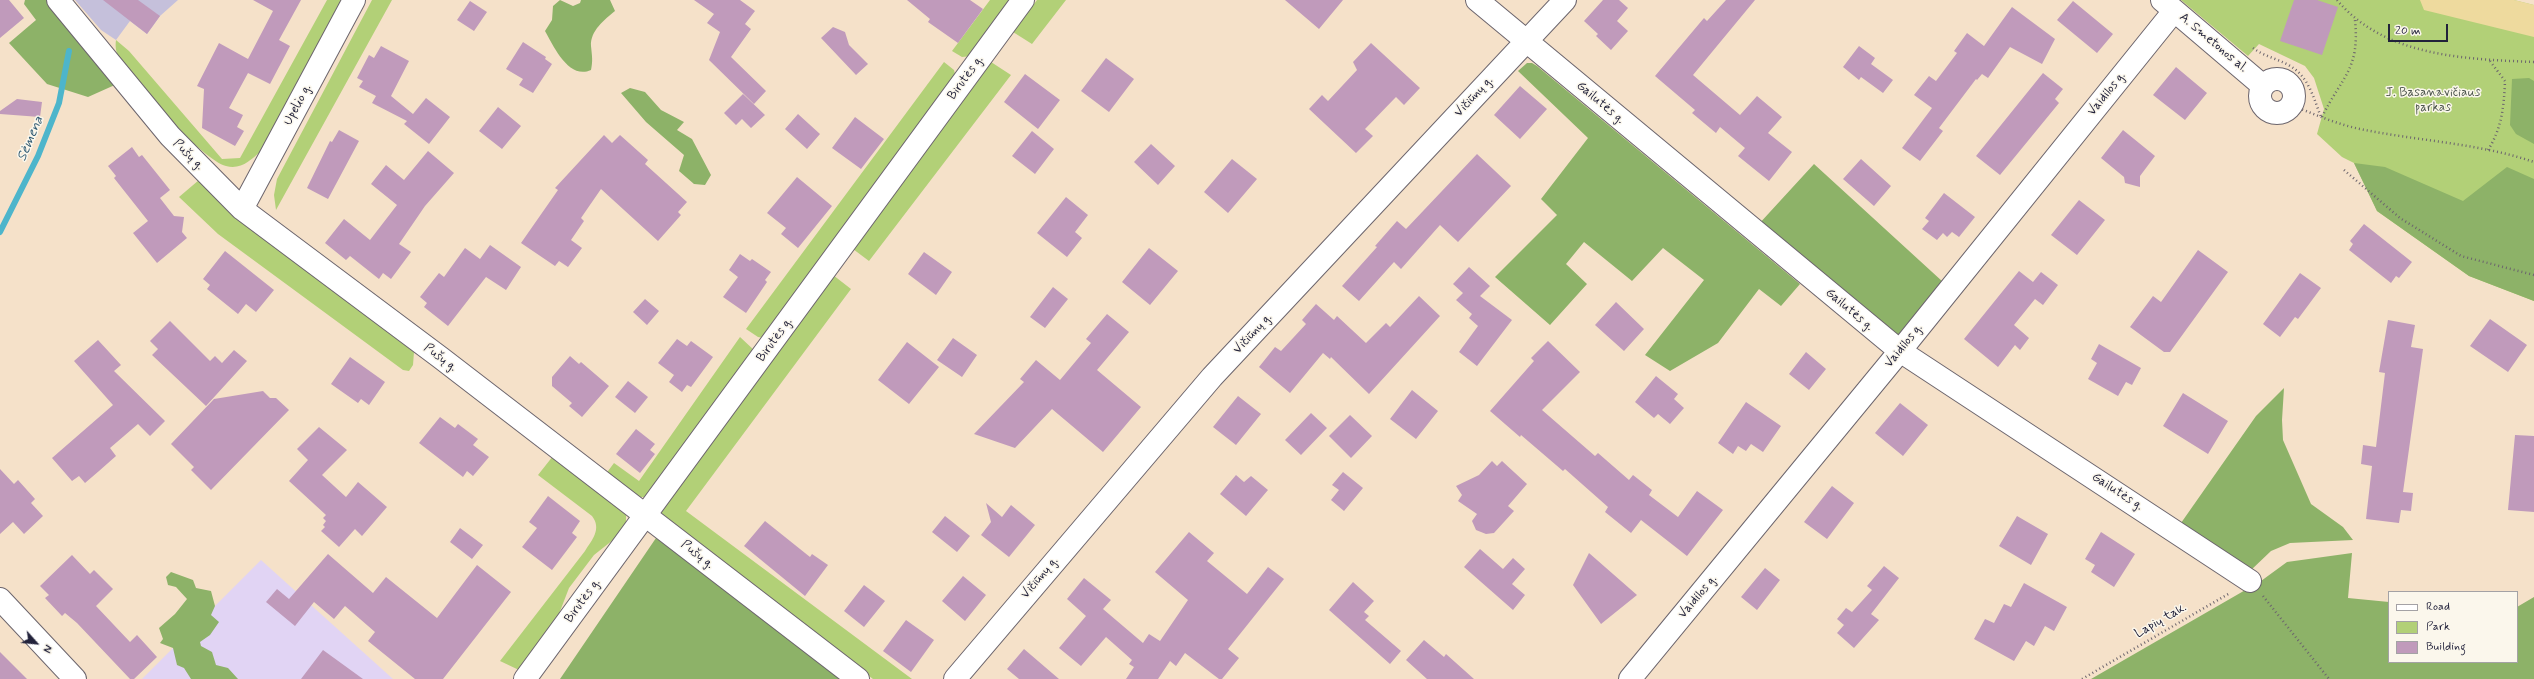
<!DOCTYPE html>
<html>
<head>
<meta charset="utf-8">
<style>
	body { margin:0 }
	#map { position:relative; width:2534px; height:679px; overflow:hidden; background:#f5e1c9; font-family:Mynerve,sans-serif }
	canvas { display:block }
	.legend { position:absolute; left:2388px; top:591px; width:130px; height:72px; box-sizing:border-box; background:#fbf7ec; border:1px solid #a4a2a5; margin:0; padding:5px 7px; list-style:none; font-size:12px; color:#22223b }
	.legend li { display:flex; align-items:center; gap:8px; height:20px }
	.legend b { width:20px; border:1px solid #a4a2a5 }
	.north { position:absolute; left:16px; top:623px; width:40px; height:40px; -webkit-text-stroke:3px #fbf7ec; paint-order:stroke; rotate:117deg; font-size:11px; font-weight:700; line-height:16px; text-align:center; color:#22223b }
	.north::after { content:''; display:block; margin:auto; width:14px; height:18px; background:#22223b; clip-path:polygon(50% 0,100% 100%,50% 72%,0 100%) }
	.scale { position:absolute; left:2388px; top:24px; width:60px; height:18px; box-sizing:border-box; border:2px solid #22223b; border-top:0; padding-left:5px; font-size:12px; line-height:14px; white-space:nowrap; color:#22223b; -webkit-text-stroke:3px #fbf7ec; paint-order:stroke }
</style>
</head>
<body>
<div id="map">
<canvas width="2534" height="679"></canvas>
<ul class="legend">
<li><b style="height:5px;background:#fff"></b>Road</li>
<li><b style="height:11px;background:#b2d077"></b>Park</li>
<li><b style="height:11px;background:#c09abb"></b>Building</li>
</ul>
<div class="north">N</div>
<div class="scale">20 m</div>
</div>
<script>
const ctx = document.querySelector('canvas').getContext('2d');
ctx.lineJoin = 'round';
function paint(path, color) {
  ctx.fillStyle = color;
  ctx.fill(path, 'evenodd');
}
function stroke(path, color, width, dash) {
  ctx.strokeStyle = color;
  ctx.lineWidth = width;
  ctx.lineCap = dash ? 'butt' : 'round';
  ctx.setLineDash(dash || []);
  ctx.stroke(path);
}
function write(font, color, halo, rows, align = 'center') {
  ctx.font = font + ' Mynerve,sans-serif';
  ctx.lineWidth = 3;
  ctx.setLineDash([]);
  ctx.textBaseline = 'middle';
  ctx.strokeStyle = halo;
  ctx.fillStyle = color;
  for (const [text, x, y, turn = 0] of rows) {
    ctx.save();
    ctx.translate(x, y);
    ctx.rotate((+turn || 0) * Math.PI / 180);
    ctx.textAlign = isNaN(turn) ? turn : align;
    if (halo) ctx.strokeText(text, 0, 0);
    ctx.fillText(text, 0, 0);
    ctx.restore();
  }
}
const built = new Path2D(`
	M261 560 393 679H142Z`);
const industrial = new Path2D(`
	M75 0H178L160 16 147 34 130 21 116 40 101 30Z`);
const green = new Path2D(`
	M327 0H343L261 151C251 160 241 170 226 166 204 161 129 80 119 58 116 52 115 47 116 40L129 51 222 159 240 158Z
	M372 0H392L276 210 274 195 277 179Z
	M990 0H1014L972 56 962 57 952 51Z
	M1037 0H1066L1032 44 1013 32Z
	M2181 0H2514L2534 5V301L2469 276 2377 211 2354 163 2342 157 2317 134 2324 109 2314 78 2305 66 2259 44 2248 56Z
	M944 62 954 70 956 78 764 338 758 337 746 329Z
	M991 62 1011 75 869 261 853 249Z
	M199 180 264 239 414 352 413 365 409 371 403 370 218 234 179 197Z
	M833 275 851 289 686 511 912 679H873L691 540 663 516 661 510Z
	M740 337 755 351 648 494 644 497H638L605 475 614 463 639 481Z
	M553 456 626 512V524L618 536 594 555 569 588 557 619 519 670 500 661 585 551C592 540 602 529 592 516L538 475Z`);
const forest = new Path2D(`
	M25 0H49L117 84 88 97 47 84 9 43 36 20 24 4Z
	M560 0 573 6 580 3 581 0H610L615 11C605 19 590 31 591 46 592 56 593 61 591 70 569 80 554 47 545 31L552 20 553 6Z
	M1527 63H1532L1537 66 1800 284 1781 306 1759 289 1718 343 1670 371 1645 355 1704 280 1663 248 1632 281 1584 242 1566 264 1587 284 1550 325 1495 277 1557 215 1541 199 1588 138 1518 71Z
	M2529 78 2534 81V144L2516 134 2510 125 2512 79Z
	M630 88 645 92 661 110 684 122 677 130 692 139 711 175 705 185 694 184 679 171 684 155 646 122 621 93Z
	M2354 163 2385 167 2463 201 2507 167 2534 179V301L2469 276 2377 211Z
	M1814 164 1943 282 1897 339 1758 225Z
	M2284 388 2282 420 2283 440 2311 504 2343 527 2353 540 2290 543 2271 551 2250 571 2181 523 2256 416Z
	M656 538 844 679H560Z
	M2352 553 2348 598 2389 602V662H2517V607L2534 597V679H2091L2261 581 2287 562Z
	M171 572 193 580 196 588 211 591 215 606 211 615 219 622 210 635 200 642 201 646 212 652 216 665 228 668 238 679H191L184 668 177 665 173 648 160 643 163 639 159 628 175 614 187 599 176 587 168 585 166 577Z`);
const sand = new Path2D(`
	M2420 0H2514L2534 5V37L2424 10Z`);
const stream = new Path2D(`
	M0 232 38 156 59 103 69 51`);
const building = new Path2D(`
	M0 0H9L24 18 0 38Z
	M103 0H138L160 16 147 34Z
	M253 0H301L279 40 290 46 270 84 248 73 229 108 243 115 237 127 244 131 235 146 202 128 204 89 197 86 219 43 248 59 273 11Z
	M694 0H740L755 11 745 24 751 29 731 57 766 91 754 104 709 60 720 32 707 23 714 14Z
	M907 0H970L983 9 958 43 928 22 930 19Z
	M1285 0H1343L1319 29Z
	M1603 0H1619L1628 8 1617 21 1628 31 1611 50 1596 36 1598 34 1584 21Z
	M1726 0H1755L1693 75 1740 115 1757 96 1782 117 1768 133 1792 152 1769 181 1738 156 1745 148 1720 127 1716 133 1692 113 1695 110 1655 76 1704 18 1707 21Z
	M2294 0H2317L2338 7 2322 55 2280 41Z
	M470 1 487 12 474 31 457 20Z
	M2073 1 2113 34 2097 53 2057 20Z
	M2012 7 2055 39 2042 64 2010 47 1988 78 1982 74 1977 80 1976 79 1939 128 1943 131 1920 161 1902 148 1932 108 1914 95 1929 76 1936 81 1957 53 1954 51 1967 33 1984 46Z
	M833 27 845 32 849 45 868 64 856 75 821 38Z
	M523 42 546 57 545 59 552 64 533 93 519 85 523 79 506 69Z
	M1371 43 1420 88 1404 105 1396 97 1365 129 1373 136 1356 153 1309 109 1322 95 1328 101 1357 70 1353 62Z
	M381 46 409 61 391 96 413 114 426 98 450 117 429 144 404 124 407 121 372 103 376 96 359 87 363 81 357 78 369 55 374 58Z
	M1859 46 1875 58 1871 64 1893 80 1883 93 1861 77 1859 80 1843 67Z
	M1106 58 1134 79 1109 112 1081 91Z
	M2176 67 2207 93 2185 120 2153 95Z
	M2043 73 2063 89 2055 99 2059 103 2000 175 1976 156Z
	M1025 74 1060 100 1038 129 1004 102Z
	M1520 86 1547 109 1520 139 1494 115Z
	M743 94 765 115 751 128 742 119 736 125 724 113Z
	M17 99 42 102 40 117 0 114V111Z
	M498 107 521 126 502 149 479 131Z
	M798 114 820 134 807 149 785 129Z
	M855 117 884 139 861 169 832 148Z
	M339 130 359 141 328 199 307 188 330 141 332 142Z
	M2123 130 2155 156 2140 176V187L2125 183 2124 177 2101 158Z
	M1032 131 1054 149 1035 174 1012 156Z
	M604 135 612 143 620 135 648 160 645 164 687 202 678 212 681 215 658 241 601 189 581 218 584 221 571 240 582 248 568 267 559 261 555 266 521 243 558 190 555 188Z
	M1151 144 1175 166 1158 185 1134 162Z
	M132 147 139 157 142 155 170 190 160 198 174 216 184 217 182 232 187 238 157 263 133 233 148 221 114 178 116 176 108 166Z
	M428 151 454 173 425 206 399 244 411 252 391 279 383 273 379 279 350 256 346 260 325 243 344 219 370 240 397 205 371 184 386 165 404 180Z
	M1477 154 1511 186 1458 242 1440 225 1401 269 1394 262 1359 301 1342 286 1377 247 1375 246 1397 221 1406 229Z
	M1232 159 1257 179 1228 213 1204 192Z
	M1861 159 1891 186 1874 206 1843 179Z
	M797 177 832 206 798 248 781 234 786 228 767 213Z
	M1944 193 1975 217 1959 237 1952 232 1947 237 1943 233 1937 240 1922 229 1929 221 1925 218Z
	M1066 197 1088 215 1075 232 1082 238 1067 257 1037 233Z
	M2079 200 2105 220 2077 255 2051 235Z
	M2364 224 2412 262 2399 278 2396 276 2391 283 2349 250 2353 244 2350 241Z
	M490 245 521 267 506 290 486 277 448 326 424 307 427 303 420 297 439 273 444 277 465 248 480 259Z
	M1149 248 1178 271 1150 305 1122 282Z
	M2198 250 2228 272 2170 352H2164L2130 327 2153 296 2161 302Z
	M225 251 274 290 256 312 246 304 238 314 207 289 210 285 203 279Z
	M924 252 952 272 936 295 908 274Z
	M740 254 750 261 752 259 771 272 765 280 767 282 746 313 723 297 738 277 729 270Z
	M1469 267 1490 286 1480 296 1512 320 1477 366 1459 352 1478 326 1469 318 1472 314 1456 300 1463 293 1453 284Z
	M2019 271 2033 282 2041 272 2058 285 2043 305 2035 299 2014 325 2029 338 2020 350 2015 345 1998 367 1964 339Z
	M2300 273 2321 288 2298 319 2295 317 2280 337 2263 324Z
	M1053 287 1068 299 1045 328 1030 317Z
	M1419 296 1440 316 1369 394 1331 357 1330 359 1323 353 1290 393 1259 367 1275 347 1281 351 1306 324 1302 320 1316 304 1334 320 1337 316 1366 343 1386 323 1390 327Z
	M645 299 659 311 647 325 633 312Z
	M1616 302 1644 329 1624 351 1595 325Z
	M1107 314 1129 332 1097 370 1141 407 1103 452 1052 409 1015 448 974 434 1024 382 1020 379 1036 360 1060 380 1091 343 1086 339Z
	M2490 319 2527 345 2508 372 2470 346Z
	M2388 320 2415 325 2411 347 2423 349 2403 492 2413 493 2411 511 2401 510 2399 523 2366 519 2372 466 2361 464 2363 445 2376 447 2385 373 2379 372Z
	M170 321 210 361 215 356 222 363 234 350 247 361 206 406 152 355 158 349 150 341Z
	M953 338 977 355 962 377 937 360Z
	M677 339 687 346 691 341 713 357 691 387 687 385 682 392 669 382 674 375 658 363Z
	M98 340 121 365 114 371 165 421 150 436 138 424 110 448 116 456 99 471 85 483 79 476 72 481 52 458 113 405 74 361Z
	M1548 341 1580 372 1542 410 1595 456 1598 453 1629 480 1633 475 1652 490 1649 495 1678 517 1697 491 1723 510 1687 556 1641 520 1631 533 1605 512 1608 507 1565 469 1563 471 1521 435 1520 437 1490 411 1534 361 1531 358Z
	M907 342 939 367 909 404 878 380Z
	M2099 344 2141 368 2132 385 2126 382 2118 396 2088 379 2097 363 2091 359Z
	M1806 352 1826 369 1809 390 1789 374Z
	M570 356 579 364 581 362 609 386 582 417 569 406 572 403 552 386V377Z
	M350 357 385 382 369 405 361 399 358 403 331 384Z
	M1656 376 1678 394 1674 399 1684 408 1670 424 1658 414 1654 418 1635 402Z
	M628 381 648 397 635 413 615 397Z
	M1412 390 1438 411 1416 439 1390 419Z
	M263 391 270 398H276L289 410 211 490 191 470 194 467 171 444 214 399Z
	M2183 393 2228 421 2208 454 2163 426Z
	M1238 396 1261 414 1236 445 1213 427Z
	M1746 402 1781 426 1763 452 1751 444 1746 451 1738 446 1733 454 1718 443Z
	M1900 403 1928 425 1903 456 1875 433Z
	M1311 413 1327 428 1301 455 1285 440Z
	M1350 415 1372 436 1351 458 1329 436Z
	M440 417 455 428 458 424 478 439 473 445 489 457 473 476 467 471 463 477 419 443Z
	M319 427 347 450 322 475 346 497 358 482 387 507 362 536 355 529 339 547 321 531 325 527 323 525 326 521 323 518 326 515 289 481 308 460 297 449Z
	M636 429 655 444 650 450 655 454 640 473 616 454Z
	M2515 435 2534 436V512L2508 510Z
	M1492 461 1497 466 1502 461 1527 484 1508 506 1514 511 1494 533 1486 534 1476 530 1472 521 1477 514 1458 501 1462 495 1456 486 1479 475Z
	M0 469 14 484 18 480 35 499 31 503 43 516 24 534 13 522 0 534Z
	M1343 472 1363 488 1344 511 1331 500 1339 490 1332 485Z
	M1236 475 1244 482 1251 476 1268 490 1246 516 1220 494Z
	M1832 486 1854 503 1827 539 1804 522Z
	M548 496 580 521 572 533 577 537 552 570 522 547 537 528 529 522Z
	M986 503 1002 517 1011 505 1035 525 1009 557 981 535 991 522Z
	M945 516 970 536 957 552 932 532Z
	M2017 516 2048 534 2031 565 1999 546Z
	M765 521 810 557 812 554 828 565 805 596 744 546Z
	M460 528 483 545 472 559 450 542Z
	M1189 532 1214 553 1207 561 1247 594 1268 567 1284 579 1228 649 1239 658 1222 679H1219L1185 653 1176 666 1170 661 1158 679H1126L1134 667 1129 664 1132 660 1106 637 1081 666 1059 648 1086 616 1067 599 1084 578 1111 600 1103 609 1143 643 1149 634 1160 641 1188 600 1155 572Z
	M2101 532 2135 554 2114 587 2091 572 2095 565 2085 559Z
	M1480 549 1503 569 1513 558 1525 569 1512 584 1525 595 1513 610 1464 567Z
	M1589 553 1637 595 1601 624 1573 585Z
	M328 554 373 593 386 577 437 618 477 565 511 592 443 679H415L368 641 375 632 345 606 334 619 314 602 295 626 266 602 277 589 289 599Z
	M72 555 90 574 94 570 113 589 96 606 130 642 137 635 157 657 134 679H130L77 623 65 613 62 616 45 598 49 595 40 586Z
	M1884 566 1899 578 1871 614 1879 620 1854 648 1837 633 1844 625 1837 619 1846 608 1852 612 1872 590 1867 586Z
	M1765 568 1780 580 1757 610 1741 597Z
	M963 576 986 595 965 621 942 601Z
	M1353 582 1374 601 1364 612 1369 616 1365 620 1401 651 1390 664 1329 610Z
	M2024 583 2067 607 2054 631 2045 626 2034 646 2026 641 2014 661 1974 639 1985 619 1994 623 2004 604 2011 607Z
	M864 585 885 601 864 627 844 611Z
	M906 620 934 640 911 672 883 651Z
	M1424 640 1444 657 1446 654 1474 679H1427L1406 660Z
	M1024 649 1059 679H1019L1007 669Z
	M323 650 363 679H301Z
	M0 652 27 679H0Z`);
const path = new Path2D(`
	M2337 0C2385 57 2465 59 2534 62
	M2253 48C2266 58 2285 60 2297 71 2310 82 2315 102 2321 117
	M2291 105C2314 114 2336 124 2360 129 2418 141 2478 143 2534 162
	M2322 117C2342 76 2360 70 2355 20
	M2488 150C2502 128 2504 106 2505 81L2490 61
	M2344 170 2400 218 2461 256 2534 275
	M2263 596 2329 679
	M2082 679 2230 593`);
const minor = new Path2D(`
	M58 0 170 136 242 209 441 358 858 679
	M1477 0 1900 351 2250 581
	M2162 0 2263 86
	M2260 96a17 17 0 1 1 34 0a17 17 0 1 1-34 0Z
	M242 209 354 0
	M0 599 75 679
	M955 679 1212 377 1565 0
	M1630 679 1900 351 2174 11`);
const tertiary = new Path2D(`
	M525 679 1023 0`);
const streetNames = [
	["A. Smetonos al.",2213,43,40],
	["Birutės g.",966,78,-54],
	["Vaidilos g.",2107,94,-51],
	["Vičiūnų g.",1474,97,-47],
	["Gailutės g.",1600,103,40],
	["Upelio g.",298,105,-62],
	["Pušų g.",188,155,45],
	["Gailutės g.",1849,310,40],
	["Vičiūnų g.",1253,334,-47],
	["Birutės g.",775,340,-54],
	["Vaidilos g.",1904,346,-51],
	["Pušų g.",440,358,37],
	["Gailutės g.",2117,492,33],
	["Pušų g.",697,555,38],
	["Vičiūnų g.",1040,578,-50],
	["Vaidilos g.",1698,597,-50],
	["Birutės g.",583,601,-54],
	["Lapių tak.",2161,621,-30]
];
const parkNames = [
	["J. Basanavičiaus",2433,93],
	["parkas",2433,108]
];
const waterNames = [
	["Sėmena",31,139,-67]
];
paint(built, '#e1d4f4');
paint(industrial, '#c5c0db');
paint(green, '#b2d077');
paint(forest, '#8db268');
paint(sand, '#eeda9e');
stroke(stream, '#4db5cb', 6);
paint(building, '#c09abb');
stroke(minor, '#6c656d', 24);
stroke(tertiary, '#6c656d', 24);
stroke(path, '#6c656d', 2.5, [1, 3]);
stroke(minor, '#fff', 22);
stroke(tertiary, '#fff', 22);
write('13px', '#22223b', '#fbf7ec', streetNames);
write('13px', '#4d564d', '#fbf7ec', parkNames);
write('italic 14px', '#335d75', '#fbf7ec', waterNames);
</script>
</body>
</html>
